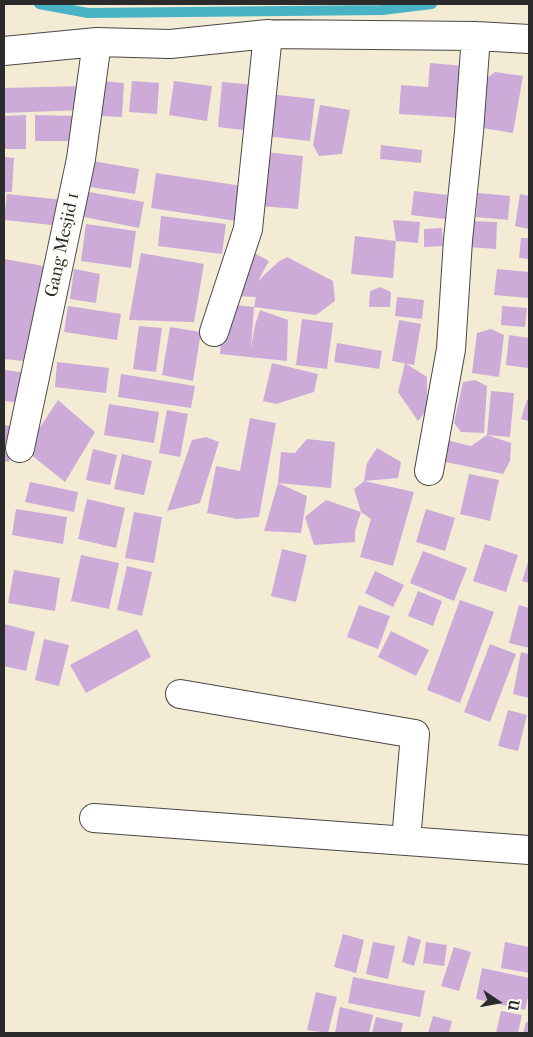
<!DOCTYPE html>
<html>
<head>
<meta charset="utf-8">
<style>
	body { margin:0 }
	#map { position:relative; width:533px; height:1037px; overflow:hidden; background:#f4ebd5; font-family:"IM FELL French Canon",serif }
	canvas { display:block }
	.frame { position:absolute; inset:0; border:5px solid #2b2b2b; pointer-events:none }
	.north { position:absolute; left:473px; top:977px; width:50px; height:50px; -webkit-text-stroke:4px #fdfcf7; paint-order:stroke; rotate:102deg; font-size:14px; font-weight:700; line-height:20px; text-align:center; color:#2b2b2b }
	.north::after { content:''; display:block; margin:auto; width:18px; height:22px; background:#2b2b2b; clip-path:polygon(50% 0,100% 100%,50% 72%,0 100%) }
</style>
</head>
<body>
<div id="map">
<canvas width="533" height="1037"></canvas>
<div class="frame"></div>
<div class="north">U</div>
</div>
<script>
const ctx = document.querySelector('canvas').getContext('2d');
ctx.lineJoin = 'round';
function stroke(path, color, width, dash) {
  ctx.strokeStyle = color;
  ctx.lineWidth = width;
  ctx.lineCap = dash ? 'butt' : 'round';
  ctx.setLineDash(dash || []);
  ctx.stroke(path);
}
function paint(path, color) {
  ctx.fillStyle = color;
  ctx.fill(path, 'evenodd');
}
function write(font, color, halo, rows, align = 'center') {
  ctx.font = font + ' "IM FELL French Canon",serif';
  ctx.lineWidth = 5;
  ctx.setLineDash([]);
  ctx.textBaseline = 'middle';
  ctx.strokeStyle = halo;
  ctx.fillStyle = color;
  for (const [text, x, y, turn = 0] of rows) {
    ctx.save();
    ctx.translate(x, y);
    ctx.rotate((+turn || 0) * Math.PI / 180);
    ctx.textAlign = isNaN(turn) ? turn : align;
    if (halo) ctx.strokeText(text, 0, 0);
    ctx.fillText(text, 0, 0);
    ctx.restore();
  }
}
const stream = new Path2D(`
	M39 4 88 13 382 10 432 4`);
const building = new Path2D(`
	M430 63 466 66 462 118 399 114 401 85 428 87Z
	M495 72 523 76 513 133 476 127 484 80Z
	M101 81 124 83 122 117 99 116Z
	M132 81 159 83 157 114 129 112Z
	M174 81 212 86 207 121 169 115Z
	M222 82 257 85 252 131 218 127Z
	M82 86V110L4 113V88Z
	M269 94 315 99 310 141 264 136Z
	M320 105 350 110 342 154 319 156 313 145Z
	M26 115V149H4V116Z
	M35 115 77 116 76 141H35Z
	M381 145 422 150 421 163 380 159Z
	M265 152 303 156 298 209 259 206Z
	M4 157 14 158 12 192H4Z
	M93 161 139 169 135 194 90 187Z
	M156 173 242 186 236 221 151 208Z
	M84 191 144 202 139 228 79 216Z
	M414 191 447 195 445 219 411 215Z
	M478 193 510 196 508 220 476 217Z
	M7 194 64 200 62 226 4 220Z
	M520 194 529 196V229L515 226Z
	M161 216 226 224 222 254 158 246Z
	M393 220 420 222 418 243 396 241Z
	M469 221 497 222 496 249 468 247Z
	M86 224 136 231 131 268 81 261Z
	M442 228 443 246 424 247V229Z
	M355 236 396 241 393 278 351 274Z
	M521 238H529V259L519 258Z
	M141 253 204 264 194 322 129 320Z
	M256 254 269 261 258 281 278 262 287 257 333 281 335 301 316 315 254 307 251 349 255 325 260 310 288 320 287 361 220 354 222 329 236 305 254 307 256 297 235 296 246 255Z
	M4 259 55 268 23 361 4 359Z
	M74 269 100 274 96 303 70 299Z
	M497 269 529 272V298L494 295Z
	M380 287 391 292 390 307H369L370 291Z
	M397 297 424 300 422 319 395 316Z
	M68 306 121 314 117 340 64 332Z
	M502 306 527 308 525 327 501 325Z
	M302 319 333 323 327 369 296 365Z
	M399 320 421 324 414 365 392 361Z
	M139 326 162 328 156 372 133 369Z
	M170 327 201 332 193 381 162 375Z
	M491 329 504 335 499 377 472 373 477 333Z
	M509 335 529 338 528 368 506 365Z
	M337 343 382 351 379 369 334 362Z
	M57 362 109 368 106 393 55 387Z
	M272 363 318 374 314 392 276 404 263 401Z
	M405 363 427 377V410L418 421 398 392Z
	M4 370 29 373 25 403 4 401Z
	M121 374 195 386 191 408 118 397Z
	M475 380 487 386 484 433 461 432 454 423 463 382Z
	M491 391 514 393 510 437 487 435Z
	M58 400 95 432 65 482 25 450Z
	M527 400H529V421L521 419Z
	M109 404 159 412 154 443 104 435Z
	M167 410 188 414 180 457 159 453Z
	M250 418 276 423 259 517 237 519 207 513 216 466 240 471Z
	M4 425 16 427 9 462 4 461Z
	M487 435 511 443 510 461 503 474 441 461 446 440 471 446Z
	M206 437 219 442 200 503 167 511 192 440Z
	M307 439 335 442 331 488 278 483 281 452 295 453Z
	M377 448 401 462 398 478 364 481 414 492 393 566 360 557 371 519 361 512 354 489 364 481 367 463Z
	M93 449 117 455 110 485 86 480Z
	M122 454 152 461 144 495 114 489Z
	M469 474 499 480 490 521 460 514Z
	M30 482 78 492 74 512 25 502Z
	M278 483 307 496 301 533 264 531Z
	M87 499 125 508 116 548 78 539Z
	M326 500 361 512 355 531V542L314 545 305 517Z
	M16 509 67 517 63 544 12 535Z
	M426 509 455 518 445 551 416 542Z
	M134 512 162 517 154 563 125 558Z
	M485 544 518 555 506 592 473 581Z
	M282 549 307 555 296 602 271 596Z
	M423 551 467 568 454 601 410 583Z
	M81 555 119 563 109 609 71 601Z
	M529 559V583L522 581Z
	M127 566 152 572 142 616 117 610Z
	M14 570 60 578 55 611 8 603Z
	M375 571 404 585 393 607 365 593Z
	M418 591 442 601 433 626 408 616Z
	M460 600 494 612 460 703 427 690Z
	M359 605 390 616 378 649 347 637Z
	M519 605 529 608V648L509 643Z
	M4 624 35 632 26 671 4 666Z
	M137 629 151 657 86 693 70 665Z
	M391 631 429 650 416 676 378 657Z
	M44 639 69 645 59 686 35 680Z
	M490 644 516 654 490 722 464 712Z
	M521 652 529 654V698L513 694Z
	M508 710 527 715 518 751 498 746Z
	M343 934 364 940 356 973 334 967Z
	M408 936 421 940 414 966 402 962Z
	M373 942 395 946 388 979 366 974Z
	M426 942 447 945 444 966 423 963Z
	M505 942 529 947V973L501 968Z
	M454 947 471 952 459 991 441 986Z
	M482 968 529 978V993L525 1010 476 999Z
	M353 977 425 991 420 1017 348 1003Z
	M316 992 337 997 328 1033 307 1030Z
	M340 1007 373 1015 369 1033H335Z
	M501 1011 522 1015 518 1033H496Z
	M433 1016 452 1021 449 1033H428Z
	M376 1017 403 1023 401 1033H372Z
	M526 1022 529 1023V1033H523Z`);
const minor = new Path2D(`
	M4 51 97 42 170 44 268 34 476 36 529 39
	M214 332 248 229 268 34
	M20 448 81 159 97 42
	M429 471 451 349 458 240 469 132 476 36
	M180 694 415 734 406 841
	M94 818 529 850`);
const streetNames = [
	["Gang Mesjid 1",63,245,-78]
];
stroke(stream, '#47b3c4', 10);
paint(building, '#ccabd9');
stroke(minor, '#494844', 30);
stroke(minor, '#fff', 28);
write('18px', '#2b2b2b', '#fdfcf7', streetNames);
</script>
</body>
</html>
